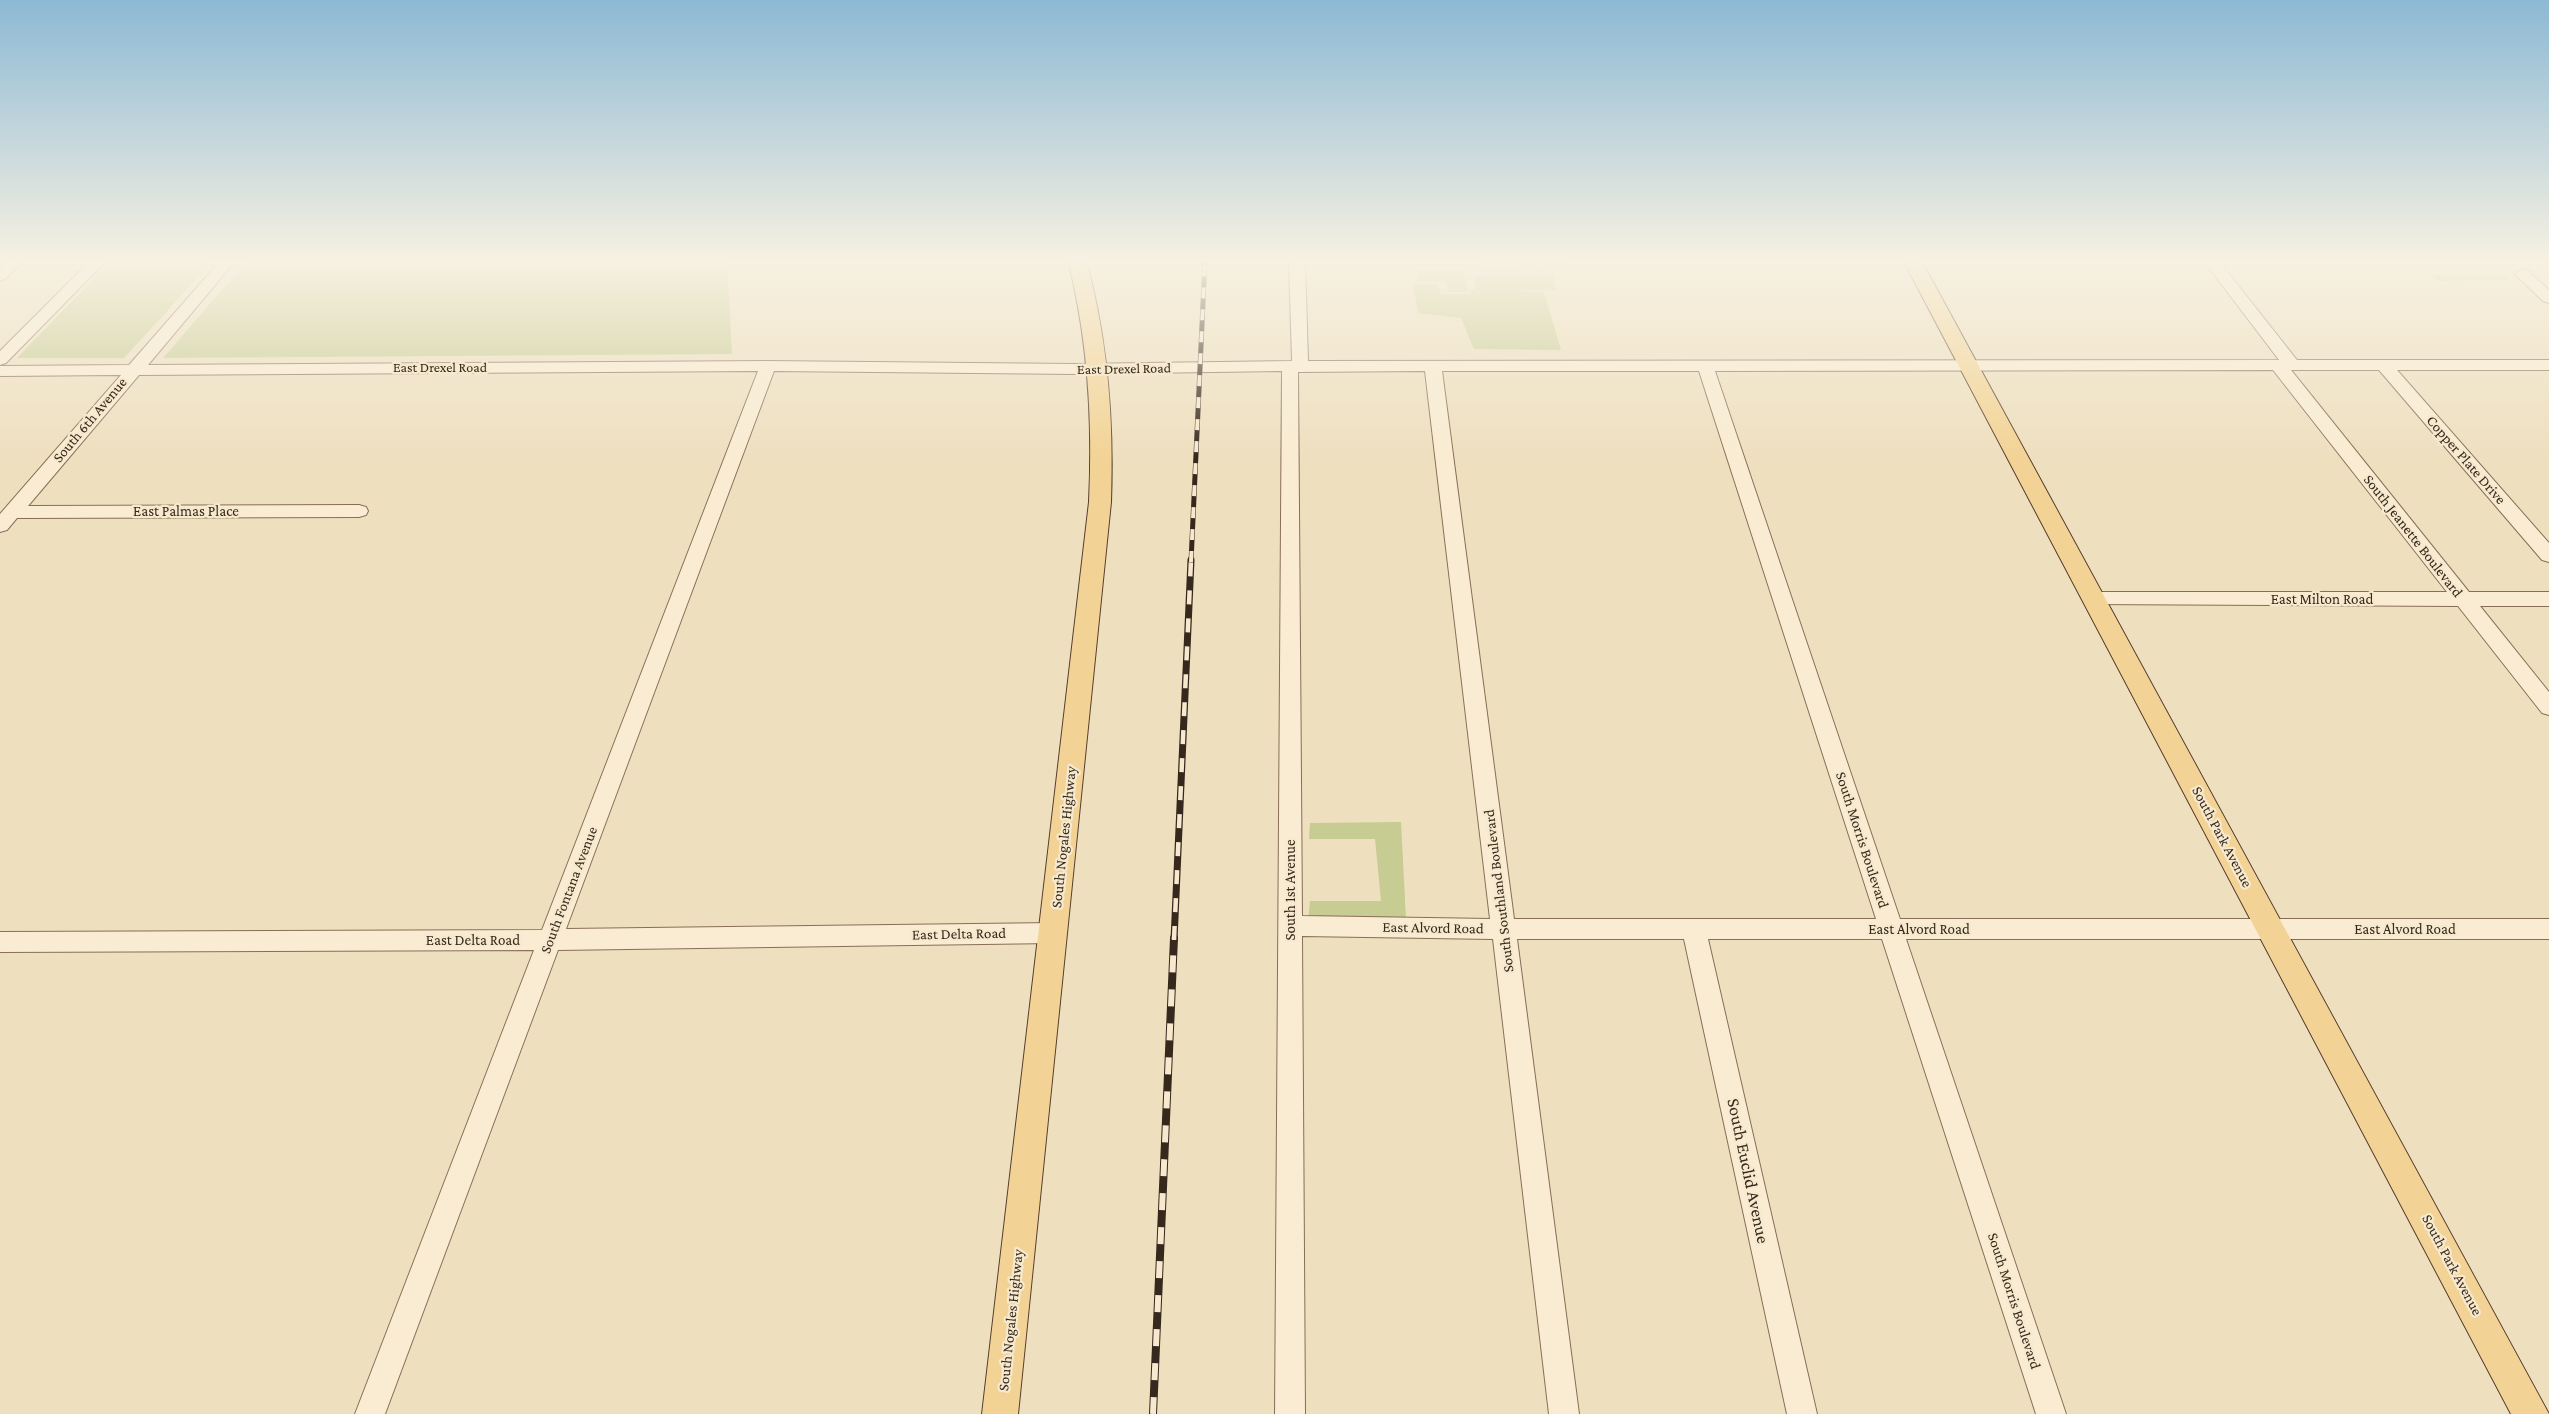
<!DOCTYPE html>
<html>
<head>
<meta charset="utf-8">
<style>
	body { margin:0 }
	canvas { display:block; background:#eedfbf }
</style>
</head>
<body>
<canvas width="2549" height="1414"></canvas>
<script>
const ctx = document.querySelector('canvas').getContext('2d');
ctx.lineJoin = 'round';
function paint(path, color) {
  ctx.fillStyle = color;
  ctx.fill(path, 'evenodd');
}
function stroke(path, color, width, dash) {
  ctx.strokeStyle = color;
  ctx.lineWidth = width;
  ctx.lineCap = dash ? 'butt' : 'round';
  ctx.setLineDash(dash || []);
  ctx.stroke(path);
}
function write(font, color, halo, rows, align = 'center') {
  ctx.font = font + ' "Crimson Pro",serif';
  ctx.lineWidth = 4.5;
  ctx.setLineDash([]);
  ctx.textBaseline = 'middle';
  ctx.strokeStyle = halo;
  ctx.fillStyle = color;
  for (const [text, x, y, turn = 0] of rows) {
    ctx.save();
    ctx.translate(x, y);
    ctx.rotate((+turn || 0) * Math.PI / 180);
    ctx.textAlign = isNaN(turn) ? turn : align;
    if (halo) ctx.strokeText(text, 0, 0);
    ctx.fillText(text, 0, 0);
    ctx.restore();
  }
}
const green = new Path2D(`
	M112 260H214L124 358H17Z
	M248 260H727L732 354 163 358Z
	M1479 260H1572V263H1541L1543 271 1481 272Z
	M1417 270H1463L1468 292H1448L1446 281H1418Z
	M2431 275H2503L2509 280 2437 281Z
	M1474 276H1553L1556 290H1515L1544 292 1561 350 1474 349 1461 318 1418 313 1413 284H1437L1441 294H1470L1471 290 1476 289Z
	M1401 822 1406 919 1308 921 1310 901H1381L1375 839H1309L1310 823Z`);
const minor = new Path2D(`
	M9 260H25L5 279 0 281V268Z
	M91 260H107L6 363 0 365V351Z
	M221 260H236L148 365 768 361 1074 364 1292 361 1289 260H1305L1308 361 2279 360 2203 260H2218L2297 360H2549V370H2397L2549 543V562L2542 560 2379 370H2291L2469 592H2549V606H2480L2549 692V715L2542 713 2458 606 2088 604 2085 599 2088 594 2095 592H2447L2273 370 1715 371 1900 919H2549V939H1906L2066 1414H2036L1882 939H1708L1817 1414H1787L1684 939H1517L1579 1414H1549L1493 939 1302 936 1305 1414H1275L1282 371 1074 374 774 371 566 929 1054 923 1062 926 1066 933 1062 940 1054 943 558 950 385 1414H355L534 950 0 952V932L542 930 758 371 139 375 28 506 359 505 366 507 368 511 366 515 359 517 17 518 7 530 0 532V514L121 375 0 376V366L129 365ZM1425 371 1490 919 1302 916 1298 372ZM1442 371H1699L1876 919H1514Z
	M2523 269 2528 271 2549 290V303L2543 301 2518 277 2515 274Z`);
const major = new Path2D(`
	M1068 260H1086C1108 340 1114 419 1111 502L1018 1414H982L1089 502C1093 420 1088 340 1068 260Z
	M1903 260H1921L2549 1414H2511Z`);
const railFar2 = new Path2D(`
	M1191 562 1205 260`);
const railFar1 = new Path2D(`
	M1174 940 1191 560`);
const rail = new Path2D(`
	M1153 1414 1174 938`);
const farStreetnames = [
	["East Drexel Road",440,368],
	["East Drexel Road",1124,369,-1]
];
const streetNames = [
	["South 6th Avenue",90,420,-50],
	["Copper Plate Drive",2466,460,49],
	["East Palmas Place",186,511],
	["South Jeanette Boulevard",2413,536,52],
	["East Milton Road",2322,599],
	["South Nogales Highway",1064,837,-84],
	["South Park Avenue",2222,837,62],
	["South Morris Boulevard",1862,840,72],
	["South Fontana Avenue",569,890,-69],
	["South 1st Avenue",1290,890,-90],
	["South Southland Boulevard",1499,891,-97],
	["East Alvord Road",1433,928,1],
	["East Alvord Road",1919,929],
	["East Alvord Road",2405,929],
	["East Delta Road",959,934,-1],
	["East Delta Road",473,940],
	["South Park Avenue",2452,1265,62],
	["South Morris Boulevard",2014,1301,72],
	["South Nogales Highway",1011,1320,-84]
];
const nearStreetnames = [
	["South Euclid Avenue",1748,1171,78]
];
paint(green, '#c7cc93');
stroke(minor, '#876f57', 2);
stroke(major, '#553d2c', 2);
paint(minor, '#f9ecd2');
paint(major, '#f3d395');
stroke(railFar2, '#36281c', 5);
stroke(railFar1, '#36281c', 7);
stroke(rail, '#36281c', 8);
stroke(railFar2, '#f6e9ce', 4, [11]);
stroke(railFar1, '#f6e9ce', 4.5, [14]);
stroke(rail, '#f6e9ce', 6, [17]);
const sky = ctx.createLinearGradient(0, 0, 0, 458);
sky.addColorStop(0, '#8cb9d4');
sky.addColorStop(0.57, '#f7f1e2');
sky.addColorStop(1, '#f7f1e200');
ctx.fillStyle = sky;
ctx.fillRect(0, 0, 2549, 458);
write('14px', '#36281c', '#f6e9ce', farStreetnames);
write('15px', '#36281c', '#f6e9ce', streetNames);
write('18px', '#36281c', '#f6e9ce', nearStreetnames);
</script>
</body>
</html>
